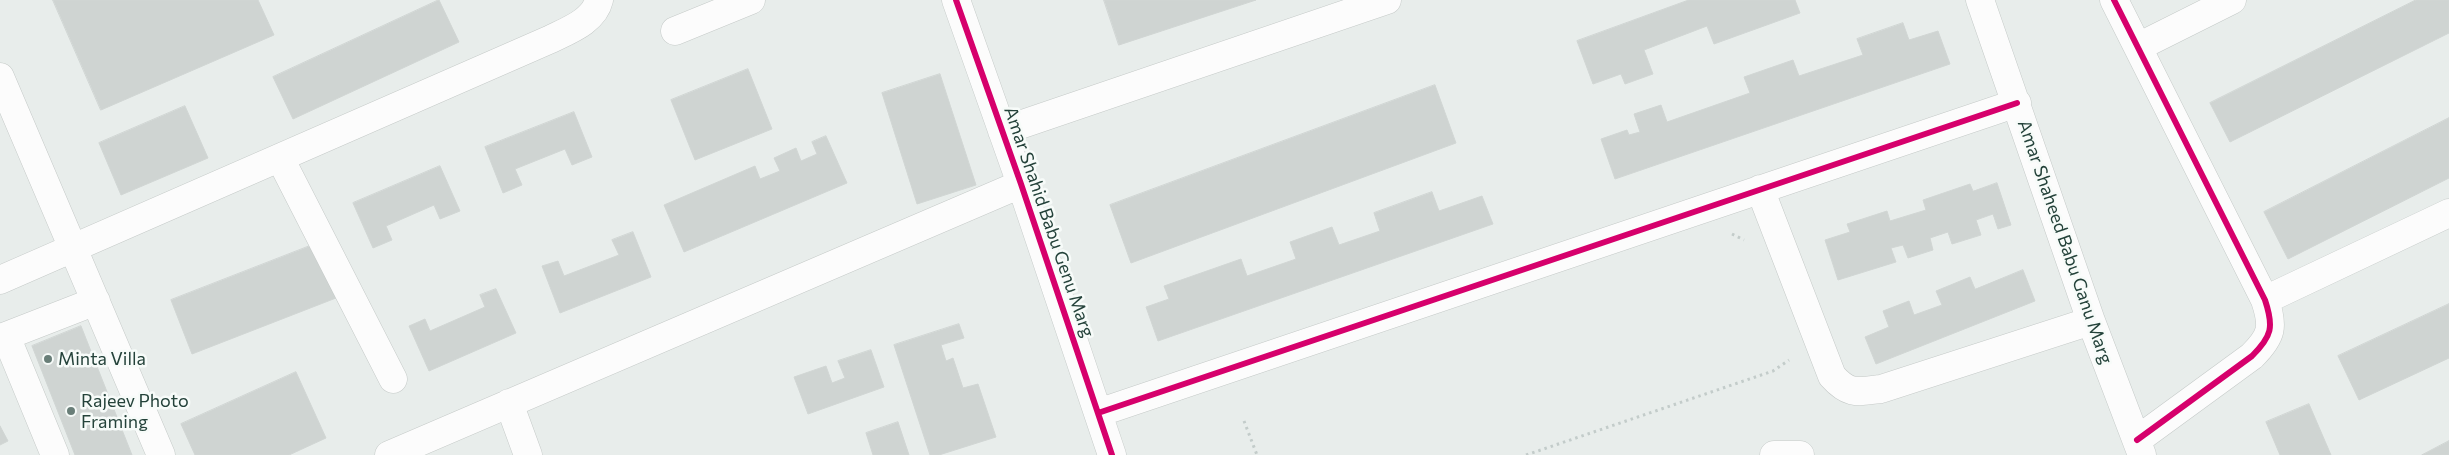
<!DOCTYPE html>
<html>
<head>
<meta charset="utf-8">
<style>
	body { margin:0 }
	canvas { display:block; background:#e8edeb }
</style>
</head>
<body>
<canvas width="2449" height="455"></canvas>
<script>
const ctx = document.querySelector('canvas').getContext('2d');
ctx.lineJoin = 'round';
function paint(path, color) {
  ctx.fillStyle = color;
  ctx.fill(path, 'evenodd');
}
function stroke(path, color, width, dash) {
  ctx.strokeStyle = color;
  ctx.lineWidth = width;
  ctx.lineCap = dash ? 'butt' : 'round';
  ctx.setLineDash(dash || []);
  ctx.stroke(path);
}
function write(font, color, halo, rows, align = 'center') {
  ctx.font = font + ' Commissioner,sans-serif';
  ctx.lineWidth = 5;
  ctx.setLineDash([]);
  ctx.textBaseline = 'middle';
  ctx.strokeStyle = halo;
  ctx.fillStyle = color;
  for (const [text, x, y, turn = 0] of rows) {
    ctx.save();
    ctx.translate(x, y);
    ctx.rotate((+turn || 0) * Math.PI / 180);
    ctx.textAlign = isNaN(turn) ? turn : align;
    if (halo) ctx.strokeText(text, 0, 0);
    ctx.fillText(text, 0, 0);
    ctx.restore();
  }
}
const building = new Path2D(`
	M53 0H258L274 35 101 110Z
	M439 0 459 42 293 119 273 77Z
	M1104 0H1256L1119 45Z
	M1689 0H1795L1800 13 1714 44 1707 26 1644 50 1653 74 1625 84 1621 74 1593 84 1577 41Z
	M2416 0H2449V33L2230 142 2210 103Z
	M1903 23 1909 40 1938 31 1950 64 1615 179 1601 139 1627 130 1629 135 1640 132 1634 114 1661 105 1667 122 1750 93 1744 77 1793 60 1799 76 1863 55 1857 39Z
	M748 69 772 129 695 160 671 100Z
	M940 74 976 185 917 204 882 93Z
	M1435 85 1456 143 1131 263 1110 205Z
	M185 106 208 158 121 195 99 143Z
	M574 112 592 157 572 165 565 149 515 169 522 185 503 193 485 147Z
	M2449 118V178L2288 259 2264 212Z
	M826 136 847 183 684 252 664 205 755 166 760 179 780 171 774 158 796 148 801 161 817 154 812 142Z
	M440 166 460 211 440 219 434 205 386 226 392 240 373 248 353 203Z
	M1997 183 2011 225 1998 229 1993 214 1976 220 1981 235 1952 244 1948 232 1930 238 1933 250 1908 258 1903 245 1891 248 1896 262 1838 280 1825 240 1850 232 1847 224 1887 211 1890 221 1926 210 1923 200 1970 184 1973 191Z
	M1432 192 1439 211 1482 196 1493 224 1158 341 1146 307 1169 299 1164 286 1241 259 1247 276 1296 259 1290 242 1332 227 1339 245 1380 231 1374 213Z
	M633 232 651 277 560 313 542 266 558 261 564 276 619 255 612 240Z
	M315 244 336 298 192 354 171 300Z
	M2023 270 2035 301 1876 364 1865 337 1889 327 1883 311 1909 301 1914 315 1942 305 1936 291 1970 277 1975 289Z
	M496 289 516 333 429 371 409 326 425 319 430 331 485 307 480 295Z
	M2449 304V358L2359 400 2338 356Z
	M959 324 964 338 941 345 946 361 953 358 963 388 978 384 996 437 939 455H930L894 345Z
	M81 326 132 455H75L32 346Z
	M871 350 884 387 808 414 794 377 826 366 832 383 845 378 838 361Z
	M296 372 326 438 289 455H195L181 424Z
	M2309 404 2331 455H2280L2266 422Z
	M898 422 909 455H873L866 433Z
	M0 426 8 441 0 445Z
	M2449 441V455H2422Z`);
const path = new Path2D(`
	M1732 234 1744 240
	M1244 421 1257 455
	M1526 455 1773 371 1789 360`);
const minor = new Path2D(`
	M956 0 1021 184 1112 455
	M1980 0 2091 321 2142 455
	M2114 0 2265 300C2274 327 2272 336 2252 356L2137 440
	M675 31 751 0
	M2138 47 2232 0
	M0 77 161 455
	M1002 131 1387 0
	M280 158 393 379
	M1760 189 1832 376C1849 395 1857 392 1881 389L2091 321
	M0 280 551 39C569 30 594 21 599 0
	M2265 300 2449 213
	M509 403 528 455
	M1098 413 2017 103
	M55 455 6 336 96 301
	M389 455 1021 184
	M1774 455H1800`);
const cycleway = new Path2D(`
	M956 0 1021 184 1112 455
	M2114 0 2265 300C2274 327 2272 336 2252 356L2137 440
	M1098 413 2017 103`);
const markers = [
	[48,359,5,"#697e78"],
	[71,411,5,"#697e78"]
];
const streetNames = [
	["Amar Shahid Babu Genu Marg",1049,222,71],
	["Amar Shaheed Babu Ganu Marg",2065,242,71]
];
const poiNames = [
	["Minta Villa",58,359],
	["Rajeev Photo",81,401],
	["Framing",81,422]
];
paint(building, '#cfd4d2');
stroke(building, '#d1d6d4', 1);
stroke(minor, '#c5cac8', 29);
stroke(path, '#c3ccca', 3, [2.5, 4]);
stroke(minor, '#fcfcfc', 28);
stroke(cycleway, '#d6006c', 6);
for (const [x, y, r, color] of markers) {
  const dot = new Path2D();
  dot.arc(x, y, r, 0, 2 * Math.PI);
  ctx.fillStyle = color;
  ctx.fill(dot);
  stroke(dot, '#f7fbf9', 2);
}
write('18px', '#24423a', '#f7fbf9', streetNames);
write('18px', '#24423a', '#f7fbf9', poiNames, 'left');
</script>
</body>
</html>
